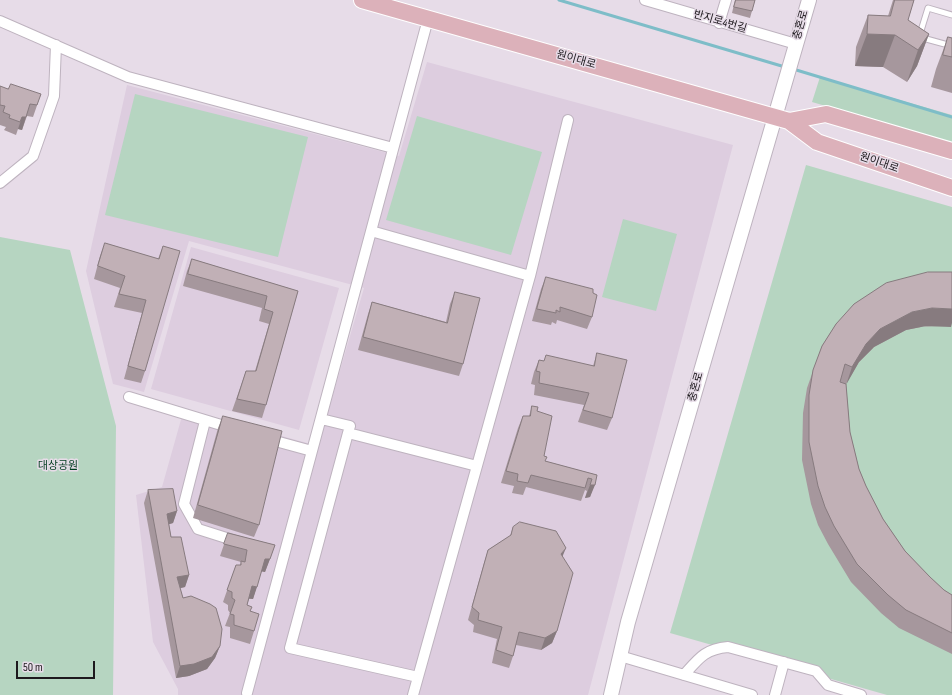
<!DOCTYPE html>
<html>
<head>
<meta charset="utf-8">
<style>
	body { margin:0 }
	#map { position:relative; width:952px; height:695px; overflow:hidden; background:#e7dce8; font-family:"Sofia Sans Condensed",sans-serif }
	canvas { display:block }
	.scale { position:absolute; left:16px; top:661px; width:79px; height:18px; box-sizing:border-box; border:2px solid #1d191d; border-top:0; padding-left:5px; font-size:12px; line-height:14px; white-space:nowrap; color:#1d191d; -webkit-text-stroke:3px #e7dce8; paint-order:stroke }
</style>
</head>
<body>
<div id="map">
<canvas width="952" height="695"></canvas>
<div class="scale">50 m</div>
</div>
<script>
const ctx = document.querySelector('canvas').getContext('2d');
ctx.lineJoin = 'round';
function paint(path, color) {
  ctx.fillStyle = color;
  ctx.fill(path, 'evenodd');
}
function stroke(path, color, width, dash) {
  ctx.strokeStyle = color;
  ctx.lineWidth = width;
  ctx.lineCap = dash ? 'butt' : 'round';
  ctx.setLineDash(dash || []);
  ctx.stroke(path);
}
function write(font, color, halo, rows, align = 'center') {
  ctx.font = font + ' "Sofia Sans Condensed","Noto Sans KR",sans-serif';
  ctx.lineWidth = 3;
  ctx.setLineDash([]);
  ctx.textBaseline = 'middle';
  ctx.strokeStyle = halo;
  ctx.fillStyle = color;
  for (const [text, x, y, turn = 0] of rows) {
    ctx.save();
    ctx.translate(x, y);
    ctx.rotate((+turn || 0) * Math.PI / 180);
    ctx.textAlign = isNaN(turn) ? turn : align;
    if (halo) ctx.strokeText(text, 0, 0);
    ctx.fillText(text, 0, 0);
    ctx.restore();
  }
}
const built = new Path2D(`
	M427 62 733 145 588 695H178V689L153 642 136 495 162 487 184 409 318 446 364 288 189 241 144 392 113 384 86 271 127 85 399 156Z
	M191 247 339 288 299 430 151 389Z`);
const green = new Path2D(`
	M820 77 952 115V143L812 102Z
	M135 94 308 137 278 257 105 215Z
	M417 116 542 152 511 255 386 220Z
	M806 165 952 207V695H887L670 633Z
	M623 219 677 234 656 311 602 297Z
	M0 237 70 250 116 426 113 695H0Z`);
const stream = new Path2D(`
	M559 0 785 67
	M793 69 952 117`);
const lane = new Path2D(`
	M952 15 928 8 919 37 952 46`);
const street = new Path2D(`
	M645 0 796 44
	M0 21 128 77 393 148
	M719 23 726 0
	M0 183 33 156 54 96 56 45
	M371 231 530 276 413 695
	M530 276 568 120
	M129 397 231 428
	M321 419 350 426 348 433
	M205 421 184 504 198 529 239 542
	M268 439 312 451
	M620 656 752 695
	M684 675C699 658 705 649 728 647L816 671 828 685 861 695
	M418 677 290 648 348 433 477 466
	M247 693 428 19
	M775 695 784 662`);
const secondary = new Path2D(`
	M611 695 628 622 809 0`);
const primary = new Path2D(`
	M362 0 789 121 817 142 952 188
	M789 121 826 114 952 151`);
const wall = new Path2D(`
	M735 0H755L750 18 732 13Z
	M893 0H914L908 20 929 34 917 66 907 82 883 67 855 66 856 47 868 15 888 16Z
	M948 37 952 38V93L931 87 936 69Z
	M0 86 8 89 41 94 33 117 27 116 22 130 18 129 16 135 4 130 6 127 0 125Z
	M105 243 158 259 163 246 145 371 141 383 124 379 142 313 114 307 120 288 94 279 100 256Z
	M192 259 298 291 266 405 262 418 232 411 246 371H255L269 324 259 321 262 308 183 286 187 271Z
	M546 277 592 317 587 329 557 320 556 324 552 322 551 325 532 321 541 289Z
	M455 292 463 364 459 376 358 350 368 314 372 302 446 322 450 304Z
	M836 324 951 327 926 326 906 330 874 347 859 362 846 384 850 432 859 469 866 486 883 519 905 551 930 577 944 590 952 595V654L899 628 881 613 851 582 828 544 818 525 811 504 802 460 803 413 807 388 822 346Z
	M597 353 612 418 607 430 578 422 584 405 534 395 535 385 531 384 534 372 539 360 544 361 593 366Z
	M532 406 537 411 544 456 545 461 597 475 590 497 585 498 587 491 585 490 581 501 526 487 523 495 512 493 514 486 501 483 518 428 523 416H529Z
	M223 416 259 525 254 537 193 518 218 428Z
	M148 490 177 511 173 523 169 524 171 537 189 575 185 587 180 588 183 598 220 646 215 658 207 669 189 676 176 678 144 503Z
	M513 527 563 556 557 631 552 643 541 650 516 645 513 656 509 668 492 663 497 639 473 632 474 625 468 620 484 563 488 550 510 536Z
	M228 533 275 545 265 572 261 571 253 599H249L247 605 251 611 254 631 250 644 230 638V627L225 626 230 613 228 610V605L223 602 236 565H240L241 562 220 556Z`);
const shadedWall = new Path2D(`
	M867 34 895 35 883 67 855 66Z
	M929 34 917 66 907 82 918 50Z
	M22 117H26L22 130 18 129Z
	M932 308 952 309V323L951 327 926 326 906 330 874 347 859 362 846 385 852 367 866 344 880 329 912 312Z
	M590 485H595L590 497 585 498Z
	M177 511 173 523 163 526 167 514Z
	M566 548 561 560V554Z
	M265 559H270L265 572 260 571Z
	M189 575 185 587 172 590 177 577Z
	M252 586 257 587 253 599 247 598Z
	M557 631 552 643 541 650 545 638Z
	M220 646 215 658 207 669 189 676 176 678 180 666Z`);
const building = new Path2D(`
	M736 0H755L752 11 734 7Z
	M895 0H914L908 20 929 34 918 50 895 35 867 34 868 15 890 16Z
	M948 37 952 38V57L943 55Z
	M11 84 41 94 37 105 30 104 26 117H22L20 122 9 118 10 115 3 112 5 106 0 105V86L8 89Z
	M105 243 159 259 163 246 180 251 145 371 128 366 146 300 119 294 125 276 98 266Z
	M192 259 298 291 266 405 237 399 246 371H256L273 312 264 309 267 296 188 274Z
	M928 272H952V309L932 308 912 312 880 329 866 344 852 367 845 364 840 382 846 384 850 432 859 469 866 486 883 519 905 551 930 577 944 590 952 595V633L906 610 888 595 857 564 834 526 825 507 818 486 809 442V395L813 370 822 346 836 324 854 304 886 283Z
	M546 277 593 289V293L597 295 592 317 560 307V312L556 310V313L537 309Z
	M455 292 480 298 463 364 363 337 372 302 447 323Z
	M597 353 627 360 612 418 583 410 589 393 539 383 540 372 536 371 539 360 544 361 546 355 594 366Z
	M532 406 538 407 537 411 552 416 544 456 547 457 545 461 597 475 595 485H590L592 479 588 478 585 488 531 475 528 483 517 481 518 474 506 471 523 416H530Z
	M223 416 282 431 259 525 198 505Z
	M173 489 177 511 167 514 171 537H181L189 575 177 577 183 598 191 596 210 604 216 608 222 629 220 646 212 657 194 664 180 666 148 490Z
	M520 522 556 531 566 548 561 554 573 573 557 631 545 638 519 632 513 656 496 650 502 627 478 620 479 613 472 607 488 550 511 535 513 527Z
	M228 533 275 545 270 559H265L257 587 252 586 247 605 252 607 250 611 259 614 254 631 234 625V615L230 614 235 600 232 598V592L227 590 236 565H241V561L245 562 247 550 224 544Z`);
const streetNames = [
	["반지로4번길",720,22,16],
	["충혼로",801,25,-74],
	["원이대로",576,60,16],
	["원이대로",879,163,19],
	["충혼로",696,387,-74]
];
const parkNames = [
	["대상공원",58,466]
];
paint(built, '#ddcddf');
paint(green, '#b6d5c1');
stroke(stream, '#7ebdc8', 3);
stroke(lane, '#beb3bf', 7);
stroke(street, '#beb3bf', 12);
stroke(secondary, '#beb3bf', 16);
stroke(primary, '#fff', 18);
stroke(lane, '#fff', 5);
stroke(street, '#fff', 10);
stroke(secondary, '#fff', 14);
stroke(primary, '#dcb1ba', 16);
paint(wall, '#a6979d');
paint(shadedWall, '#877b7f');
paint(building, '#c1b0b6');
stroke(building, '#877b7f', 1);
write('11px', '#1d191d', '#e7dce8', streetNames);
write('11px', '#003c1f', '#e7dce8', parkNames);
</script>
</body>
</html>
